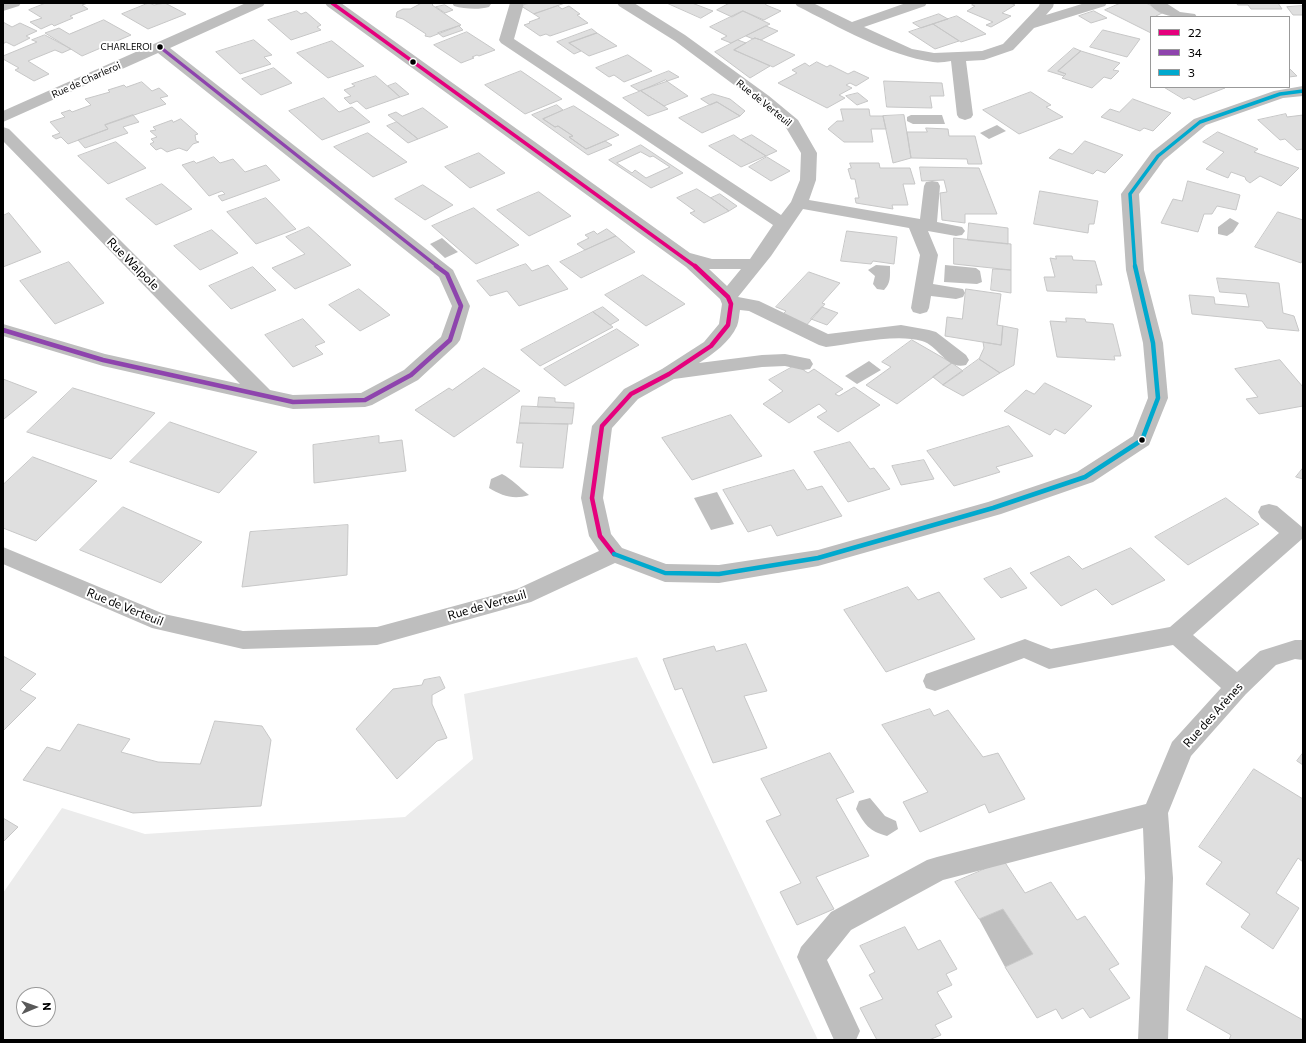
<!DOCTYPE html>
<html>
<head>
<meta charset="utf-8">
<style>
	body { margin:0 }
	#map { position:relative; width:1306px; height:1043px; overflow:hidden; background:#fff; font-family:Commissioner,sans-serif }
	canvas { display:block }
	.frame { position:absolute; inset:0; border:4px solid #000; pointer-events:none }
	.legend { position:absolute; left:1150px; top:16px; width:140px; height:72px; box-sizing:border-box; background:#fff; border:1px solid #999; margin:0; padding:5px 7px; list-style:none; font-size:12px; color:#000 }
	.legend li { display:flex; align-items:center; gap:8px; height:20px }
	.legend b { width:20px; border:1px solid #999 }
	.north { position:absolute; left:16px; top:987px; width:40px; height:40px; box-sizing:border-box; background:#fff; border:1px solid #999; border-radius:50%; rotate:88deg; font-size:11px; font-weight:700; line-height:16px; text-align:center; color:#000 }
	.north::after { content:''; display:block; margin:auto; width:14px; height:18px; background:#595959; clip-path:polygon(50% 0,100% 100%,50% 72%,0 100%) }
</style>
</head>
<body>
<div id="map">
<canvas width="1306" height="1043"></canvas>
<div class="frame"></div>
<ul class="legend">
<li><b style="height:5px;background:#e5007d"></b>22</li>
<li><b style="height:5px;background:#8e44ad"></b>34</li>
<li><b style="height:5px;background:#00a9ce"></b>3</li>
</ul>
<div class="north">N</div>
</div>
<script>
const ctx = document.querySelector('canvas').getContext('2d');
ctx.lineJoin = 'round';
function paint(path, color) {
  ctx.fillStyle = color;
  ctx.fill(path, 'evenodd');
}
function stroke(path, color, width, dash) {
  ctx.strokeStyle = color;
  ctx.lineWidth = width;
  ctx.lineCap = dash ? 'butt' : 'round';
  ctx.setLineDash(dash || []);
  ctx.stroke(path);
}
function write(font, color, halo, rows, align = 'center') {
  ctx.font = font + ' Commissioner,sans-serif';
  ctx.lineWidth = 4;
  ctx.setLineDash([]);
  ctx.textBaseline = 'middle';
  ctx.strokeStyle = halo;
  ctx.fillStyle = color;
  for (const [text, x, y, turn = 0] of rows) {
    ctx.save();
    ctx.translate(x, y);
    ctx.rotate((+turn || 0) * Math.PI / 180);
    ctx.textAlign = isNaN(turn) ? turn : align;
    if (halo) ctx.strokeText(text, 0, 0);
    ctx.fillText(text, 0, 0);
    ctx.restore();
  }
}
const green = new Path2D(`
	M637 657 818 1040H3V893L62 808 145 834 405 817 473 759 464 694ZM24 995H48V1019H24Z`);
const water = new Path2D(`
	M911 115H942L945 124H913L907 121V117Z
	M997 125 1006 131 989 139 980 133Z
	M1230 218 1239 223 1233 232 1227 236 1218 234V227Z
	M442 238 458 252 445 258 430 244Z
	M876 265 890 266C890 276 891 283 884 290L877 289 873 284 875 276 868 270Z
	M945 265 976 268 980 271 982 282 977 284 944 282Z
	M869 361 881 370 857 384 845 376Z
	M502 474C512 479 520 488 529 495 514 500 502 496 489 488L491 479Z
	M717 492 734 524 711 530 694 498Z
	M870 798 885 816 896 821 898 829 887 836C869 831 865 825 856 809L859 801Z
	M1003 909 1033 954 1005 967 979 919Z`);
const building = new Path2D(`
	M46 3H88L82 5 88 9 70 16 73 18 54 26 52 24 41 29 30 22 42 18 29 10Z
	M149 3 154 5 165 3 186 14 148 29 122 14Z
	M422 3H434L432 5 461 25 430 37 425 36 426 34 403 19 396 17 397 12 403 9H410Z
	M530 3H565L534 14 521 6Z
	M667 3H692L713 11 701 18Z
	M730 3H765L766 5 781 11 764 20 743 11 732 17 717 10Z
	M975 3H1010L1015 5 1002 13 1011 16 991 27 986 25 993 22 967 11 975 6 972 5Z
	M1121 3H1146L1164 12 1156 16 1159 17H1151V33L1105 10Z
	M1237 3H1278L1282 9H1251L1248 5H1238Z
	M445 5 453 10 445 13 436 7Z
	M558 6 562 9 569 6 580 14 577 15 588 23 550 36 546 34 540 36 524 25 530 23 529 22 540 18 534 14Z
	M1303 6V15H1293L1287 7Z
	M297 11 301 14 306 12 321 25 317 27 321 30 291 40 268 20Z
	M743 11 770 24 731 43 721 39 727 36 710 27Z
	M1094 11 1107 18 1091 23 1079 16Z
	M939 14 948 19 921 28 913 23Z
	M957 16 986 34 961 42 933 24Z
	M104 20 131 35 82 56 45 33 59 28 69 34Z
	M3 22 12 27 20 23 37 31 26 36 30 38 14 46 6 42 3 44Z
	M933 24 959 41 935 49 909 32Z
	M459 26 463 30 443 37 438 33Z
	M766 26 778 31 761 40 755 38 753 39 746 36Z
	M592 29 597 33 569 43 581 51 574 54 557 42Z
	M1103 30 1140 39 1127 57 1090 47Z
	M467 32 495 50 479 56 477 55 472 57 474 58 461 63 434 45Z
	M597 33 617 46 589 56 569 43Z
	M45 35 71 49 62 53 55 50 28 61 49 74 34 81 15 70 19 68 3 59V56L37 42 32 40Z
	M755 38 761 40 795 55 773 67 734 50Z
	M254 40 272 55 264 57 271 64 240 74 216 52Z
	M738 40 746 43 734 50 770 66 750 78 715 52Z
	M332 41 364 66 328 78 297 53Z
	M1074 48 1081 51 1058 71 1066 74 1064 76 1048 71Z
	M1081 51 1120 63 1113 70 1119 71 1111 79 1104 77 1092 88 1062 78 1066 74 1058 71Z
	M628 55 652 71 624 82 614 75 609 77 596 68Z
	M817 62 827 67 830 65 848 74 854 71 869 78 856 86 850 83 846 85 852 88 839 95 845 98 827 108 778 83 797 73 792 70 805 63 809 66Z
	M274 68 292 83 261 95 242 79Z
	M1289 68 1297 76 1289 77Z
	M521 71 562 99 525 114 485 85Z
	M669 71 679 77 639 91 631 86Z
	M376 76 400 97 366 109 357 101 350 104 344 98 351 96 344 90 355 86 352 84Z
	M666 80 668 82 688 96 664 106 641 91Z
	M884 81 942 83 944 96H930L932 108 887 107Z
	M142 82 152 91 159 88 168 96 160 98 166 104 105 125 108 129 68 144 61 137 56 139 52 136 60 133 50 122 65 117 61 113 70 110 72 112 91 105 85 99 110 92 108 90 124 85 126 87Z
	M396 83 409 94 400 97 388 86Z
	M1164 87H1223L1225 88 1194 100 1189 97 1184 99Z
	M641 91 664 106 668 109 648 116 623 98Z
	M1031 92 1051 105 1046 107 1063 117 1019 134 983 110Z
	M858 93 868 101 857 105 846 96Z
	M713 94 730 99 745 111 740 116 717 102 710 105 701 99Z
	M324 98 339 112 352 107 370 122 322 140 289 111Z
	M1133 99 1171 113 1153 131 1144 128 1140 131 1101 117 1110 109 1119 112Z
	M717 102 740 116 702 133 679 118Z
	M557 105 563 110 543 119 555 127 558 126 573 136 569 137 586 149 605 141 612 145 588 155 532 115Z
	M574 106 619 135 586 149 569 137 573 136 558 126 555 127 543 119Z
	M423 108 448 127 418 139 388 115 396 112 402 116Z
	M841 109H869L870 116H883L886 129H871L873 142H844L828 129 837 121H843Z
	M1286 114 1287 117 1303 115V149L1297 150 1285 139 1280 140 1258 120Z
	M133 115 139 122 123 127 128 133 85 148 78 140 108 129 105 125Z
	M904 115 911 158 893 163 883 116Z
	M181 119 198 134 195 135 196 141 199 142 193 144 187 151 179 148 167 152 161 148 156 150 150 144 154 142 151 139 157 137 150 131 156 130 153 127 172 120 173 122Z
	M397 122 418 139 408 143 387 126Z
	M926 128 948 129 949 136H975L982 164H968L967 159 911 158 907 132H927Z
	M1218 132 1258 149 1254 152 1299 168 1281 186 1260 176 1250 183 1246 180 1245 177 1231 172 1228 178 1206 169 1224 152 1203 142Z
	M368 133 407 162 373 177 334 147Z
	M734 135 741 140 766 156 741 167 709 146Z
	M752 135 777 151 766 156 741 140Z
	M1085 141 1123 155 1105 173 1097 170 1093 174 1049 158 1059 149 1072 154Z
	M116 142 146 168 108 184 78 156Z
	M641 145 683 173 651 188 609 160Z
	M641 152 650 157 653 156 670 167 646 178 635 170 632 173 617 163Z
	M479 153 505 173 470 188 445 167Z
	M214 157 220 163 233 159 245 172 266 165 280 180 222 201 218 196 225 194 222 191 209 196 182 165 194 161 196 163Z
	M767 157 790 171 771 181 749 167Z
	M850 163H879L880 168H910L915 184H903L908 205H892L893 209 856 203 855 198H859L855 179H851L848 169 851 168Z
	M920 167 979 168 997 214H965V223L942 220 940 193 947 192 944 180 922 181Z
	M1188 181 1240 195 1236 210 1217 206 1212 214H1204L1198 232 1161 223 1173 199 1182 201Z
	M162 184 192 209 156 225 126 199Z
	M423 185 453 205 425 220 395 199Z
	M697 189 711 198 729 211 704 223 690 213 695 211 677 198Z
	M1040 191 1098 201 1094 224H1089L1088 233 1034 224Z
	M539 192 571 216 529 236 497 210Z
	M720 194 737 206 729 211 711 198Z
	M266 198 296 229 256 244 227 212Z
	M474 208 519 245 476 264 432 226Z
	M1278 212 1303 220V259L1301 263 1255 247Z
	M9 213 41 252 3 267V216Z
	M969 223 1008 228V244L968 240Z
	M309 227 351 265 295 289 272 268 305 254 286 237Z
	M607 229 616 236 585 250 577 244 589 238 585 235 594 231 597 234Z
	M212 230 238 253 200 270 174 246Z
	M847 231 897 237 894 264 873 261 871 264 841 261Z
	M616 236 635 252 581 278 560 262Z
	M954 238 1011 244V270L954 264Z
	M1056 256H1072L1073 260 1095 261 1102 285H1096L1097 293 1047 291 1044 277H1055L1050 258 1056 259Z
	M69 262 104 303 55 324 20 281Z
	M526 264 532 271 548 265 568 289 519 306 507 291 490 296 477 281Z
	M253 267 276 290 231 309 209 286Z
	M993 269 1011 270V293L991 290Z
	M809 272 840 283 822 303 825 304 804 328 779 318 786 311 776 307Z
	M643 275 685 304 646 326 605 295Z
	M1217 278 1279 283 1283 313 1294 316 1299 331 1267 328 1262 321 1192 314 1189 295 1214 297 1215 304 1249 307 1246 294 1220 292Z
	M359 289 390 315 360 331 329 305Z
	M966 289 1001 294 997 325 1003 326 1001 345 945 336 947 317 962 319Z
	M603 307 619 320 610 325 593 312Z
	M822 307 838 313 827 325 811 319Z
	M593 312 613 327 540 366 521 350Z
	M1066 318 1085 319 1086 322 1113 324 1121 356H1114L1115 360 1057 357 1050 321 1066 322Z
	M303 319 325 342 315 346 323 354 293 367 265 335Z
	M1003 326 1018 329 1014 365 1000 373 979 359 984 348 983 342 1001 345Z
	M617 329 639 345 565 386 544 369Z
	M912 340 952 363 897 404 866 385 891 367 882 362Z
	M979 359 1000 373 963 396 943 385Z
	M1280 360 1303 387V406L1259 414 1246 399 1258 397 1235 369Z
	M952 363 963 371 943 385 933 377Z
	M796 365 808 373 814 369 843 389 835 394 839 396 854 387 880 405 838 432 817 417 827 411 819 404 789 423 763 404 783 391 769 380Z
	M484 368 520 391 454 437 415 410 449 388 452 390Z
	M3 379 37 392 4 419H3Z
	M1045 383 1092 406 1065 434 1055 429 1050 435 1004 411 1026 390 1034 394Z
	M73 388 155 413 111 459 27 432Z
	M539 397 555 398V402L574 403V408L538 407Z
	M522 406 574 408 572 424 520 423Z
	M731 415 762 456 692 480 662 438Z
	M170 422 257 452 219 493 130 462Z
	M520 423 568 424 563 468 520 467 523 443H517Z
	M1009 426 1033 456 996 467 1000 472 954 486 927 451Z
	M379 436V443L402 440 406 471 314 483 313 445Z
	M850 442 870 469 874 468 890 489 848 502 814 452Z
	M33 457 97 481 36 541 3 528V485Z
	M924 460 934 479 901 485 892 466Z
	M1303 468V479L1296 477Z
	M794 470 807 490 822 486 842 516 777 536 771 525 748 532 723 490Z
	M1226 498 1259 524 1188 565 1155 537Z
	M123 507 202 542 161 583 80 550Z
	M348 525 347 575 242 587 250 532Z
	M1131 548 1165 580 1112 605 1096 589 1061 606 1030 573 1069 556 1082 569Z
	M1011 568 1027 588 1001 598 984 579Z
	M908 587 918 600 939 592 975 639 886 672 844 610Z
	M746 644 767 691 744 696 767 748 713 763 682 688 675 690 663 659 714 646 716 651Z
	M3 656 36 674 20 690 36 698 3 731Z
	M440 677 445 688 432 695V704L447 738 437 741 397 779 356 729 393 689 422 685 424 680Z
	M930 709 934 716 948 710 983 757 998 753 1025 799 989 813 985 804 920 832 903 802 928 792 882 725Z
	M215 721 262 726 271 740 261 806 133 813 23 780 47 747 60 751 78 724 130 739 121 752 158 762 200 764Z
	M830 753 854 792 836 799 869 856 816 877 834 909 797 925 780 892 801 883 766 821 781 815 761 779Z
	M1303 753V765L1297 761Z
	M1254 769 1303 799V862L1298 858 1276 893 1299 908 1273 949 1241 927 1250 914 1206 884 1222 862 1199 847Z
	M3 818 18 827 3 842Z
	M1004 861 1025 893 1051 882 1077 920 1085 916 1119 964 1109 969 1130 998 1090 1018 1083 1008 1062 1019 1056 1009 1037 1018 1005 967 1033 954 1003 909 979 919 955 882Z
	M905 927 918 950 940 940 957 969 946 974 952 985 937 992 952 1017 935 1025 941 1035 929 1040H877L860 1008 883 999 869 975 875 972 860 946Z
	M1206 966 1303 1020V1040H1229L1231 1035 1187 1010Z`);
const minor = new Path2D(`
	M3 3H21L19 6 3 11Z
	M246 3H265L263 6 170 48 453 270 470 306 460 340 457 344 418 380 372 405 365 407 293 409 103 366 3 336V324L105 354 240 384 3 141V127L9 129 270 390 293 395 361 393 404 370 441 337 452 306 439 277 158 53 3 122V111Z
	M325 3H341L690 253 712 259H750L773 225 501 43 499 40 510 3H524L514 39 781 215 791 202 800 180 801 153 785 126 757 102 675 41 619 6 617 3H634L685 35 769 96 798 120 817 153 816 180 809 200 920 219 924 186 926 182 932 181 938 182 940 186 937 222 962 227 965 231 962 235 956 236 928 231 938 255 933 284 963 289 965 293 963 297 956 299 931 296 929 308 927 312 920 314 913 312 911 308 920 255 909 228 803 209 771 256 738 297 759 301 828 334 901 325 929 330 936 332 966 355 969 360 966 365C946 370 939 346 922 341 896 333 853 344 826 347L819 345 749 311 740 310C739 315 739 321 737 326 730 342 713 354 699 363L762 355 785 354 810 359 813 364 810 369 803 370 785 366 762 367 674 379 638 399 612 428 603 498 611 534 622 548 666 564 719 565 818 550 988 502 1077 472 1133 436 1148 398 1143 343 1126 270 1121 194 1152 152 1194 119 1274 91 1303 86V96L1283 98 1206 125 1164 160 1139 194 1144 270 1163 343 1168 398 1149 445 1093 482 1001 514 818 566 719 583 665 582 615 563 531 602 377 645 243 649 152 628 3 564V547L164 614 243 631 377 627 517 589 599 551 589 536 581 498 592 426 624 389 662 369 704 342 719 324 722 304 720 299 686 267 327 6ZM709 269H741L727 286Z
	M452 3H490L491 4 489 7C479 10 464 9 454 6Z
	M795 3H813L852 22 906 3H927L925 6 864 27 912 49 934 53 982 51 1003 44 1039 6 1040 3H1054L1053 7 1046 15 1085 3H1107L1105 6 1034 28 1013 50 984 60 966 61 973 115 971 118 965 120 959 118 957 115 951 61C945 62 938 63 933 62 889 56 837 26 797 6Z
	M1149 3H1166L1180 12 1195 14 1197 17C1180 17 1160 19 1149 3Z
	M1269 504 1277 506 1302 527V539L1193 635 1237 672 1260 651 1295 640H1303V660L1295 659 1276 665 1246 694 1191 756 1168 813 1173 878 1168 1040H1138L1145 878 1143 828 943 880 851 930 827 960 860 1031 856 1040H834L797 957 801 947 831 912 927 860 937 857 1146 804 1172 742 1221 688 1173 645 1049 669 1024 658 935 691 926 688 923 681 926 674 1025 639 1051 649 1170 627 1279 533 1261 518 1258 512 1261 506Z`);
const bus1Far1 = new Path2D(`
	M332 3 696 267`);
const bus1 = new Path2D(`
	M614 554 600 536 592 498 602 426 631 394 669 374 711 346 728 325 731 304 728 297 695 266`);
const bus2Far1 = new Path2D(`
	M160 47 438 267`);
const bus2 = new Path2D(`
	M3 330 103 360 293 402 365 400 411 375 450 340 461 306 447 274 436 266`);
const bus3Far1 = new Path2D(`
	M1135 267 1130 194 1158 156 1200 122 1280 94 1303 91`);
const bus3 = new Path2D(`
	M614 554 665 573 719 574 818 558 993 508 1085 477 1142 440 1158 398 1153 343 1135 266`);
const markers = [
	[160,47,3.5,"#000"],
	[413,62,3.5,"#000"],
	[1142,440,3.5,"#000"]
];
const farBusnames = [
	["CHARLEROI",152,47]
];
const farStreetnames = [
	["Rue de Charleroi",86,80,-24],
	["Rue de Verteuil",764,103,39]
];
const streetNames = [
	["Rue Walpole",133,264,45],
	["Rue de Verteuil",487,605,-16],
	["Rue de Verteuil",125,607,22],
	["Rue des Arènes",1213,715,-48]
];
paint(green, '#ececec');
paint(water, '#bfbfbf');
paint(building, '#dfdfdf');
stroke(building, '#c7c7c7', 1);
paint(minor, '#bebebe');
stroke(bus1Far1, '#e5007d', 3.5);
stroke(bus1, '#e5007d', 4.5);
stroke(bus2Far1, '#8e44ad', 3.5);
stroke(bus2, '#8e44ad', 4.5);
stroke(bus3Far1, '#00a9ce', 3.5);
stroke(bus3, '#00a9ce', 4.5);
for (const [x, y, r, color] of markers) {
  const dot = new Path2D();
  dot.arc(x, y, r, 0, 2 * Math.PI);
  ctx.fillStyle = color;
  ctx.fill(dot);
  stroke(dot, '#fff', 1.5);
}
write('9px', '#000', '#fff', farBusnames, 'right');
write('10px', '#000', '#fff', farStreetnames);
write('12px', '#000', '#fff', streetNames);
</script>
</body>
</html>
